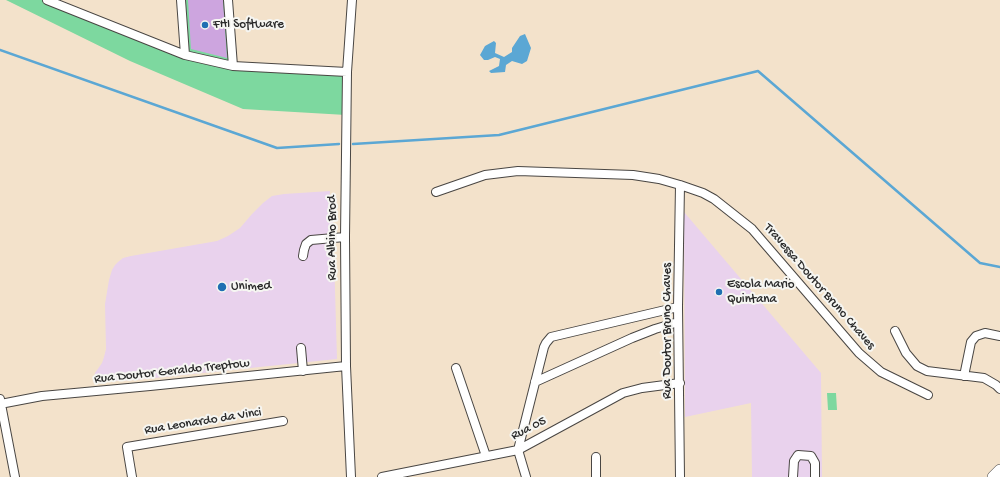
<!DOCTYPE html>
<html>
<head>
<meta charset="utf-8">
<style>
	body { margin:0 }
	canvas { display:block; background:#f3e2cb }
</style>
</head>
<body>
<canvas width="1000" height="477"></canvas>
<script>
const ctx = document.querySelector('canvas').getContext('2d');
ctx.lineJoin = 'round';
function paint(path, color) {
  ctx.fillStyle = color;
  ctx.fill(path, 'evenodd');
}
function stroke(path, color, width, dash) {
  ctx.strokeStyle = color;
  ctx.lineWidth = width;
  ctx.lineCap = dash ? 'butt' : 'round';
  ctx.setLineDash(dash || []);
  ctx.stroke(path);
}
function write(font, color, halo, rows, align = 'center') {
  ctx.font = font + ' "Gochi Hand",sans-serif';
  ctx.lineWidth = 4;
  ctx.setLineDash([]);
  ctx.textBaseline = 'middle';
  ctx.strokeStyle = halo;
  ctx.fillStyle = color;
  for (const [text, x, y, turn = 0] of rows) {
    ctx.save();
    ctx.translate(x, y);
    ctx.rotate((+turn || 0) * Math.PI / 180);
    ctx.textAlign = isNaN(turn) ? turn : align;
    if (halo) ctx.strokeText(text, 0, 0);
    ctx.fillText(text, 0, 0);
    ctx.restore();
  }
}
const built = new Path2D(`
	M330 191 328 216 333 220 337 359 135 380 93 382 95 373 102 363 104 357 106 349 105 304 109 280 112 270 115 265 118 262 123 258 131 256 217 241 228 236 240 228 252 214 263 203 272 196 284 194Z
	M684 212 821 373 822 477H752L751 403 685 417Z`);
const green = new Path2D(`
	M6 0H47L184 55 181 0H228L233 65 347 72 346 115 243 109 130 61Z
	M827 393H836L837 410H828Z`);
const water = new Path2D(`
	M525 34 531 48 527 61 522 64 512 61 506 65 505 72 491 73 489 71 499 66 500 59 495 57 488 60H484L480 55 485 46 494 41 496 43 495 53 504 57 512 52V48L520 36Z`);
const stream = new Path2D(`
	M0 50 277 148 339 144
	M353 144 499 135 758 71 980 263 1000 267`);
const building = new Path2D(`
	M188 0H223L227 58 191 49Z`);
const minor = new Path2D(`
	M47 0 185 55 233 66 347 72
	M181 0 185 55
	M228 0 233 66
	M680 185 678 307 680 477
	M436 192 485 175 518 171 633 175 659 179 680 185 703 193 714 199 752 229 859 353 881 372 928 395
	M303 256 304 250 306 244 311 240 345 237
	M895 331 906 353 917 366 927 371 984 378 996 385 1000 389
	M301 348 303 371
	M456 368 486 456
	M964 376 971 342 976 336 985 333 1000 336
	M535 382 632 338 655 329 678 322
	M0 399 15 477
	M0 404 42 396 150 386 346 366
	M518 450 544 347 546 343 551 337 678 307
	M518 450 526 477
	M596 457V477
	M132 477 127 447 283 421
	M351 477 346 366 345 237 347 72 352 0
	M382 477 518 450 623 393 642 388 680 383
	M793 477 794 461 798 455 811 456 815 463V477`);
const major = new Path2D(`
	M993 477 1000 470`);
const markers = [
	[205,25,4,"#1f6fb2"],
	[222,287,5,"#1f6fb2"],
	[719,292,4,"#1f6fb2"]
];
const poiNames = [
	["FHI Software",213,25],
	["Escola Mario",727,285],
	["Quintana",727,300],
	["Unimed",231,287]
];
const streetNames = [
	["Rua Albino Brod",333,238,-90],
	["Travessa Doutor Bruno Chaves",819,287,49],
	["Rua Doutor Bruno Chaves",668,331,-90],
	["Rua Doutor Geraldo Treptow",172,372,-6],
	["Rua Leonardo da Vinci",203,422,-9],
	["Rua 05",529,429,-27]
];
paint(built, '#e9d2ed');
paint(green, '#7dd89f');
paint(water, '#5ba7d4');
stroke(stream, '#5ba7d4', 2.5);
paint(building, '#cda5df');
stroke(minor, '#494643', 10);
stroke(major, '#494643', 12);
stroke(minor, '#fff', 8);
stroke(major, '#fff', 11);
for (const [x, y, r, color] of markers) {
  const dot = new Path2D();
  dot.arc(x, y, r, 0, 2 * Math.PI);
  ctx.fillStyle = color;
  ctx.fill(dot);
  stroke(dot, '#f6f6f2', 1.5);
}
write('13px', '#2b2b2b', '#f6f6f2', poiNames, 'left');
write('13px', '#2b2b2b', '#f6f6f2', streetNames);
</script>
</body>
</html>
